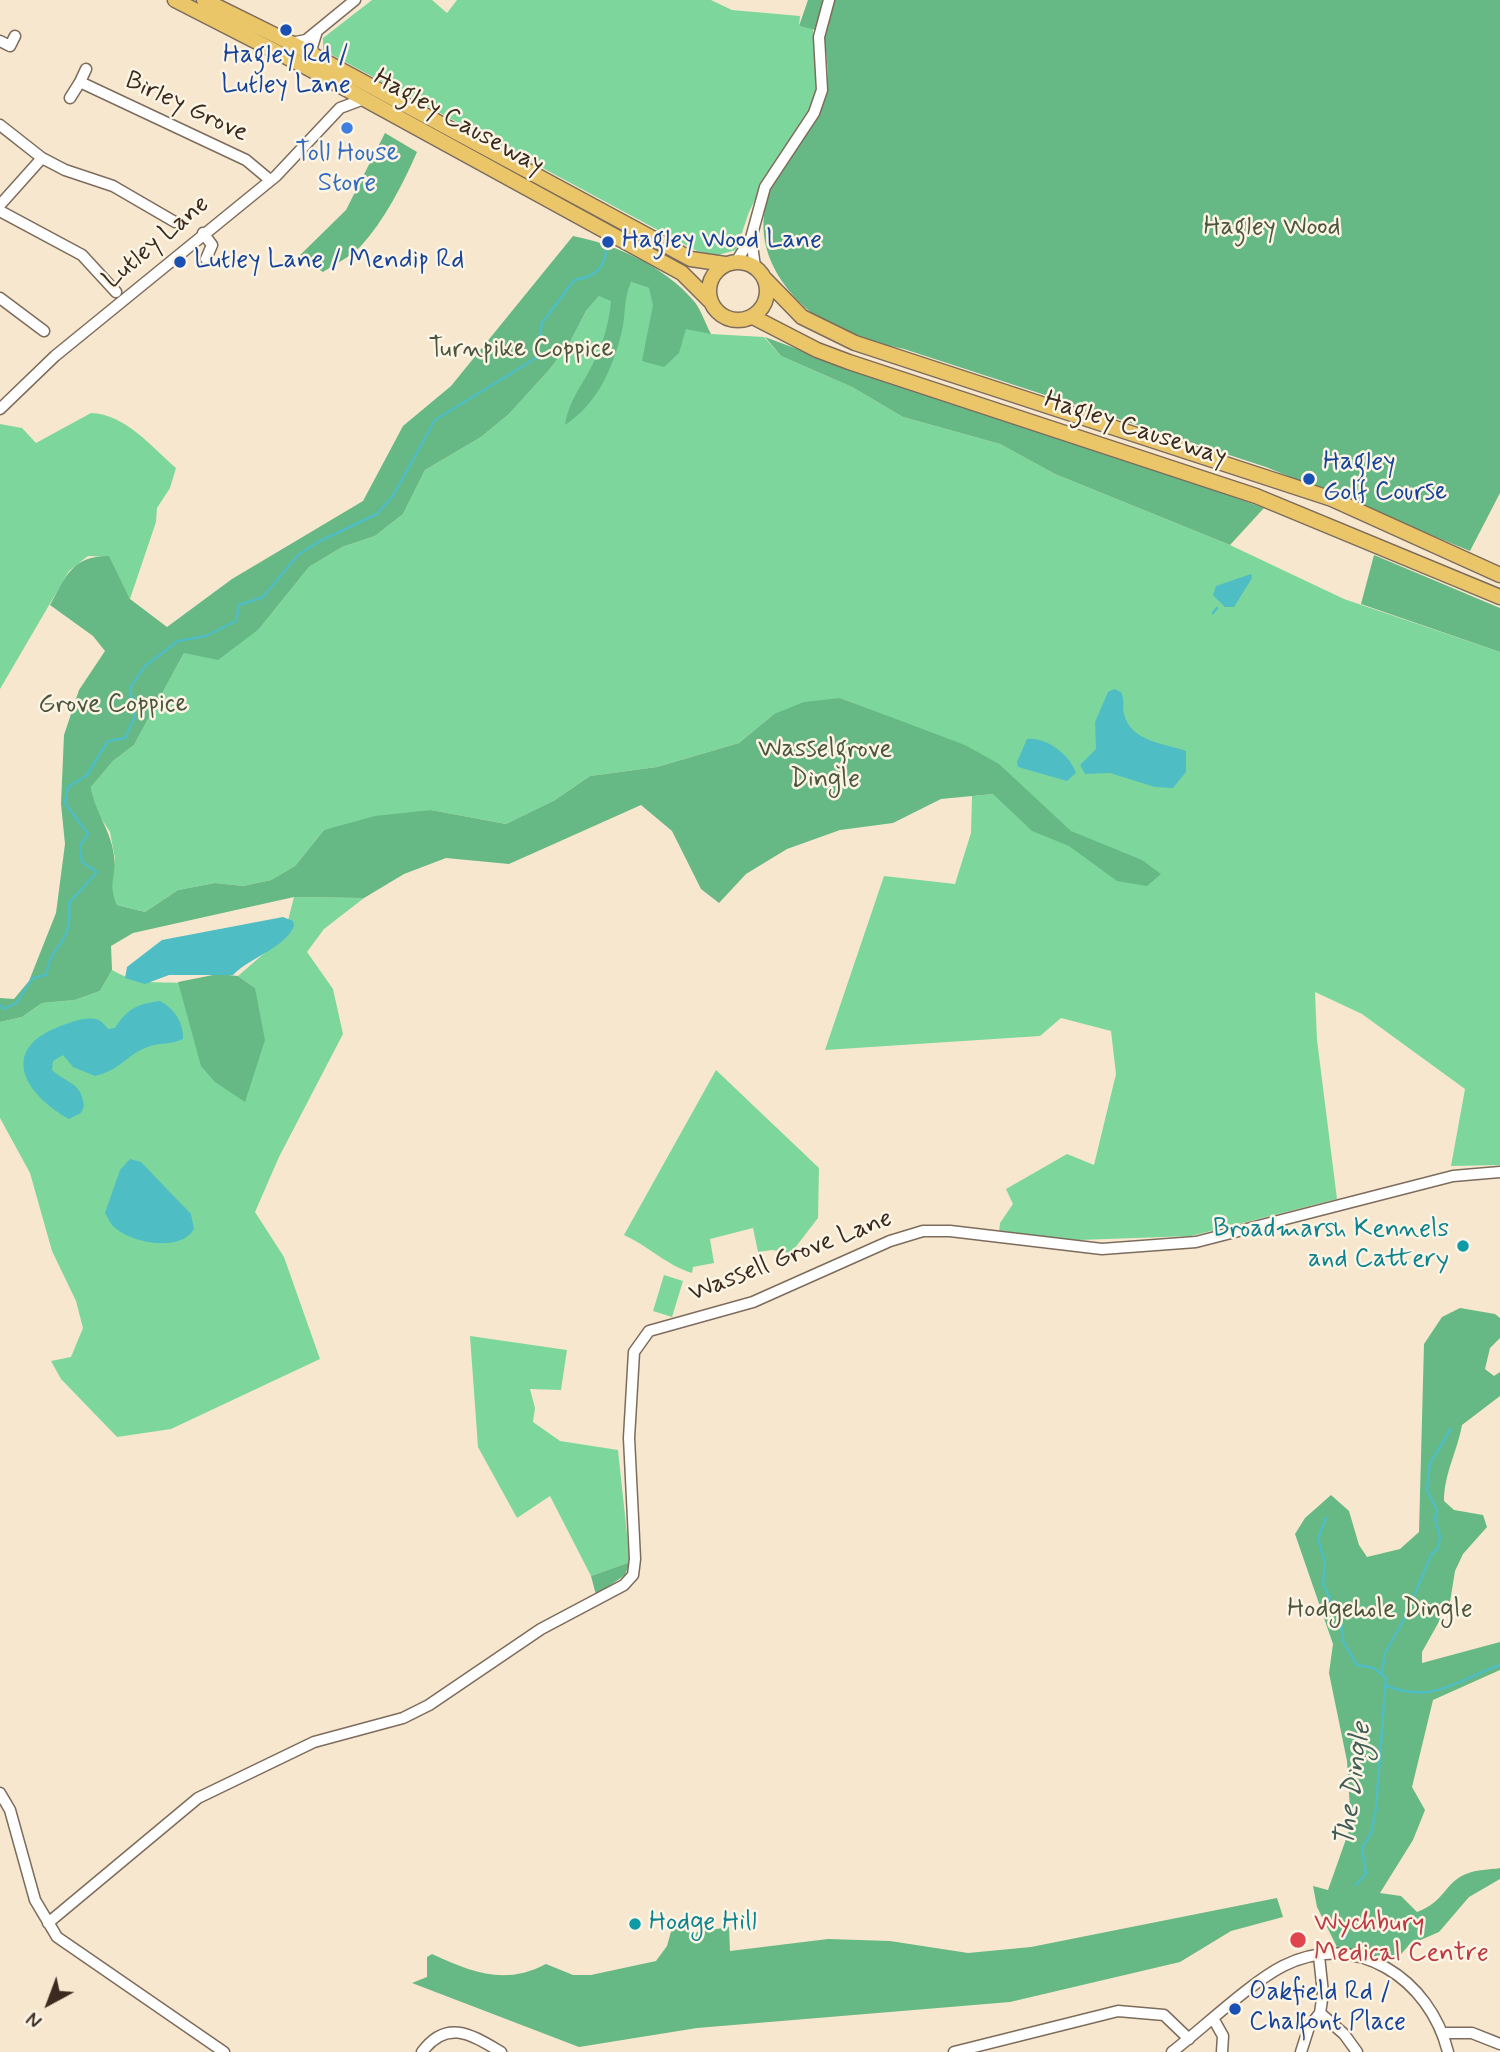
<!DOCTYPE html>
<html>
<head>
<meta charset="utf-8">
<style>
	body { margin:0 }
	#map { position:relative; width:1500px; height:2052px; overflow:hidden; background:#f7e7ce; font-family:Mynerve,sans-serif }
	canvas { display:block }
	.north { position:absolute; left:14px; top:1968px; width:70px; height:70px; -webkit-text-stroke:5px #fcf5e5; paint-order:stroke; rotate:221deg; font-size:19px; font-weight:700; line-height:28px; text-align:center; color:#3b2a1e }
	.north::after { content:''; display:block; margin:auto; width:24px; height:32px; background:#3b2a1e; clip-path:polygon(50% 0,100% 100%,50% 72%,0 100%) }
</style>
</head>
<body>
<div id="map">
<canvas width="1500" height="2052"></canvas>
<div class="north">N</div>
</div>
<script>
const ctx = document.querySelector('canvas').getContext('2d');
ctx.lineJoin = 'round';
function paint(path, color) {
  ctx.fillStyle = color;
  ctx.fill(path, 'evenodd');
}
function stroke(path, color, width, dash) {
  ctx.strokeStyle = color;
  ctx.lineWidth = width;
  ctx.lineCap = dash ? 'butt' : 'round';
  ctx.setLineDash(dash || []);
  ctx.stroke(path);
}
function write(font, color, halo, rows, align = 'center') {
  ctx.font = font + ' Mynerve,sans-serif';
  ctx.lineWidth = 5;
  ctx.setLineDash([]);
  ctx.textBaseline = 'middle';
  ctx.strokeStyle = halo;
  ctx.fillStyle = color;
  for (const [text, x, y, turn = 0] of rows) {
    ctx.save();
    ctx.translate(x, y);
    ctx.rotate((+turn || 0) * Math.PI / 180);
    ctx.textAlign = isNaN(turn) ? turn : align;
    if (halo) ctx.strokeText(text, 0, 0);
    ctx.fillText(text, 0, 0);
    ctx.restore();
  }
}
const green = new Path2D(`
	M372 0H432L447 13 457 0H711L732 10 800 16 799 26 813 29 818 90 811 110 770 170 749 212 736 250 718 255 697 251 323 50V38Z
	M631 282 649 288 711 334 764 337 781 356 852 387 903 417 1000 444 1055 474 1230 545 1344 599 1500 652V1165L1451 1166 1465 1089 1362 1014 1315 992 1317 1040 1337 1199 1191 1236 1079 1240 999 1232 1000 1223 1013 1204 1006 1189 1067 1154 1094 1165 1116 1074 1111 1031 1061 1018 1040 1036 825 1050 884 876 955 884 971 833 972 796 993 794 876 712 840 698 774 714 739 743 657 767 590 776 555 800 506 824 431 810 324 830 295 866 271 880 243 886 215 883 178 890 145 912 117 905 110 890 115 859 110 832 95 809 91 787 113 761 134 745 184 653 259 629 309 567 342 547 375 536 403 514 425 470 481 437 509 414 549 370 569 344 586 311 599 296Z
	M91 413C125 414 152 447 176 468L170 488 157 508 156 522 130 599 109 557 88 556 69 571 0 689V424L22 428 36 443Z
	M294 897 364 898 324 929 307 952 333 989 343 1034 279 1157 255 1212 284 1257 320 1359 171 1429 117 1437 61 1379 51 1361 71 1357 83 1328 76 1301 52 1251 30 1173 0 1118V1022L22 1017 42 1003 75 1000 100 991 112 970C140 986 152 981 182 983 206 984 230 986 255 988L238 976 284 936Z
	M716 1070 819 1168 818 1218 791 1253 772 1250 758 1252 753 1228 710 1239 714 1263 693 1267 692 1273C668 1266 648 1246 624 1235Z
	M664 1275 683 1281 672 1317 653 1311Z
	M470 1336 567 1350 561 1390 530 1389 535 1408 533 1422 560 1441 618 1450 630 1562 591 1576 550 1496 517 1518 478 1447Z`);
const forest = new Path2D(`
	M808 0H1500V493L1470 551 1266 467 904 349C880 344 854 339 832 327 784 298 747 246 771 189 785 155 812 125 825 91 831 75 825 49 824 32L799 26Z
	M385 133 417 152C403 184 384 221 360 247 350 257 335 264 323 272L309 263 294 261 346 210Z
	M573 236C615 244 665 267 693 300 701 309 705 323 711 334L686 329 679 353 664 367 642 361 653 305 649 288 631 282C623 300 626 317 621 335 612 370 596 405 565 425 568 405 577 392 587 375 600 352 609 327 611 301L599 296 586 311 569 344 549 370 509 414 481 437 425 470 403 514 375 536 342 547 309 567 259 629 218 660 184 653 134 745 113 761 91 787C95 814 111 829 114 856 117 877 107 882 117 905L145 912 178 890 215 883 243 886 271 880 295 866 324 830 375 816 431 810 506 824 555 800 590 776 657 767 739 743 774 714 804 702 840 698 965 745 999 764 1071 831 1142 860 1161 874 1147 886 1117 881 1069 846 1032 831 993 794 941 799 893 823 840 830 787 849 746 874 719 903 701 889 672 831 641 805 509 864 446 858 404 874 364 898 294 897 133 933 111 946 112 970 100 991 75 1000 42 1003 22 1017 0 1022V998L14 999 29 981 56 913 65 844 61 804 64 735 79 690 105 651 93 636 50 605C66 576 72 556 109 556L130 599 167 627 232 579 363 501 403 426 451 386Z
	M765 337C929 399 1098 448 1264 508L1230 545 1055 474 1000 444 903 417 852 387 781 356Z
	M1374 555 1500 608V652L1361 604Z
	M218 974 238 976 255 988 265 1040 245 1102 215 1082 201 1066 178 982Z
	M1460 1308 1495 1314 1500 1318V1338L1490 1348 1485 1369 1494 1376 1500 1372V1396L1462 1425C1457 1452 1444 1474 1444 1501L1454 1510 1483 1515 1487 1527 1463 1554 1455 1571 1450 1602 1422 1652V1663L1500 1642V1670L1433 1700 1412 1787 1425 1810 1413 1840 1380 1893 1401 1896 1417 1912C1445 1902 1444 1883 1466 1874 1477 1869 1489 1870 1500 1868V1879L1469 1897 1439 1932 1409 1945 1396 1960 1337 1947 1317 1907 1313 1886 1328 1890 1351 1825 1347 1761 1329 1673 1333 1644 1295 1534 1305 1518 1331 1495 1349 1511 1359 1545 1367 1557 1400 1549 1419 1532 1424 1344 1442 1317Z
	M630 1562 625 1575 596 1595 591 1576Z
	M1277 1898 1283 1917 1231 1931 1180 1962 1010 2002 697 2028 579 2047 412 1983 427 1977V1957L432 1954C472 1972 504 1986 546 1964L573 1975H591L656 1961 667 1946 672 1928 683 1926 691 1933 729 1927 730 1951 828 1939 890 1941 968 1953 1031 1947Z`);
const water = new Path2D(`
	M1251 574 1252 578 1234 607H1225L1213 595 1216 586Z
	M1114 689 1121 692C1125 700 1122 706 1124 714 1131 742 1164 743 1186 751V772L1173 788 1155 787 1110 773 1085 774 1080 765 1096 749 1095 722 1108 692Z
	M1027 739C1047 737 1070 755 1076 773L1067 781 1018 767 1017 762Z
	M283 917 293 921 294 926C285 948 252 956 233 975H169L145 984 125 978 127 967 162 940Z
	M160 1001C174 1008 184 1023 183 1039 172 1045 157 1042 145 1048 126 1056 120 1070 95 1076L73 1067 63 1055 53 1061 52 1070C67 1084 81 1081 84 1106L81 1113 69 1119C23 1093 0 1050 58 1027 69 1023 83 1017 95 1019 101 1020 104 1024 108 1029L115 1028C127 1009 137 1004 160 1001Z
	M130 1159 141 1162 191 1214 194 1229C181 1252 132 1244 114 1227 110 1224 108 1217 105 1213L120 1170Z`);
const stream = new Path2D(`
	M1213 613 1217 608
	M0 1005 4 1009 16 1003 33 978 46 975C51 941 73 948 69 903L97 872 82 862 80 846 88 834 65 803 68 787 87 775 108 741 125 738 135 716 130 688 145 666 178 641 206 636 236 621 239 605 263 597 298 555 318 542 377 514 393 496 435 420 536 358 542 323 574 280C595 277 603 270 607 249
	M1326 1518 1318 1539 1325 1562 1323 1584 1341 1621 1343 1641 1357 1665 1374 1668 1386 1678 1376 1809 1371 1834 1362 1848 1366 1874 1356 1885
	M1382 1672 1385 1653 1406 1616 1431 1555 1438 1548 1440 1537 1435 1519 1437 1510 1427 1490 1430 1463 1451 1429
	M1387 1686C1433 1704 1458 1680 1500 1665
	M1345 1939 1346 1935`);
const minor = new Path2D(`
	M317 31 355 0
	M0 41 10 46 15 36
	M291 43 306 40 317 31 312 47 314 56
	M80 82 86 69
	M70 98 80 82 246 160 270 180
	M0 125 42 158 65 170 113 186 175 222
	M0 205 42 158
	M0 211 82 255 116 292
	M203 233 212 245 206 259
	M751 238 755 267
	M736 262 751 238 765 187 814 113 822 90 819 37 829 0
	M0 298 44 331
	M0 409 55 356 276 176 340 108 364 99
	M0 1793 10 1810 35 1900 57 1937 224 2052
	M48 1923 198 1798 314 1742 403 1718 429 1705 541 1629 624 1585 633 1575 635 1559 629 1438 634 1352 649 1331 753 1302 890 1241 923 1231H950L1102 1249 1196 1242 1453 1176 1500 1172
	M1319 1956 1323 1993 1320 2013 1344 2034 1357 2052
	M1214 2020 1223 2036 1222 2052
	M1443 2033H1472L1500 2044
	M422 2052C447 2018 472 2035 501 2052
	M954 2052 1118 2011 1164 2015 1189 2039
	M1172 2052C1203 2028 1250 1983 1283 1966 1356 1929 1430 1979 1448 2052
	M1301 2052 1309 2027 1320 2013`);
const highway = new Path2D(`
	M175 0 306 67 682 273 710 301
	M204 0 291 43 691 259 725 264
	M709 291a29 29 0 1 1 58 0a29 29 0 1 1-58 0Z
	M765 279 802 317 855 343 1332 499 1500 575
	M753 317 817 350 849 362 1256 496 1500 597`);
const markers = [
	[286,30,7,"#1a4fb4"],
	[347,128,7,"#3f7fe0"],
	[608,242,7,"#1a4fb4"],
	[180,262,7,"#1a4fb4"],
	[1309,479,7,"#1a4fb4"],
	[1463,1246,7,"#0f9aa8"],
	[635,1924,7,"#0f9aa8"],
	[1298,1940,9,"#e0444e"],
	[1235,2009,7,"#1a4fb4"]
];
const transitNames = [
	["Hagley Rd /",286,57,"center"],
	["Lutley Lane",286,87,"center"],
	["Hagley Wood Lane",622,242],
	["Lutley Lane / Mendip Rd",194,262],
	["Hagley",1323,464],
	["Golf Course",1323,494],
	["Oakfield Rd /",1249,1994],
	["Chalfont Place",1249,2024]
];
const streetNames = [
	["Birley Grove",186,108,25],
	["Hagley Causeway",458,123,29],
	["Lutley Lane",157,243,-40],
	["Hagley Causeway",1135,430,18],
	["Wassell Grove Lane",791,1257,-21]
];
const shopNames = [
	["Toll House",347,155],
	["Store",347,185]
];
const parkNames = [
	["Hagley Wood",1272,229],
	["Turnpike Coppice",521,351],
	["Grove Coppice",113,706],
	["Wasselgrove",825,751],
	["Dingle",825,781],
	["Hodgehole Dingle",1380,1611]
];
const cultureNames = [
	["Broadmarsh Kennels",1449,1231],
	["and Cattery",1449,1261],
	["Hodge Hill",649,1924,"left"]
];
const healthNames = [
	["Wychbury",1314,1925],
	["Medical Centre",1314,1955]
];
const waterNames = [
	["The Dingle",1355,1785,-82]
];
paint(green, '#7dd79d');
paint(forest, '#66b884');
paint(water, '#4fbdc4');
stroke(stream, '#4fbdc4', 2.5);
stroke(minor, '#7d6c5c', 13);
stroke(highway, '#7d6c5c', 17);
stroke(minor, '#fff', 10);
stroke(highway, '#eac669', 14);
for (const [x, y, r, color] of markers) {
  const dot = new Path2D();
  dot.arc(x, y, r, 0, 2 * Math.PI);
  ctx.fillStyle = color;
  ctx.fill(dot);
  stroke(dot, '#fcf5e5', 2.5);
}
write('26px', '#164399', '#fcf5e5', transitNames, 'left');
write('26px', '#3b2a1e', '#fcf5e5', streetNames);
write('26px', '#366cbe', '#fcf5e5', shopNames);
write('26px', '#4c553e', '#fcf5e5', parkNames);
write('26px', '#0d838f', '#fcf5e5', cultureNames, 'right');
write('26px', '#be3a42', '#fcf5e5', healthNames, 'left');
write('italic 28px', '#425d58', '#fcf5e5', waterNames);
</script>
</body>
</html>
